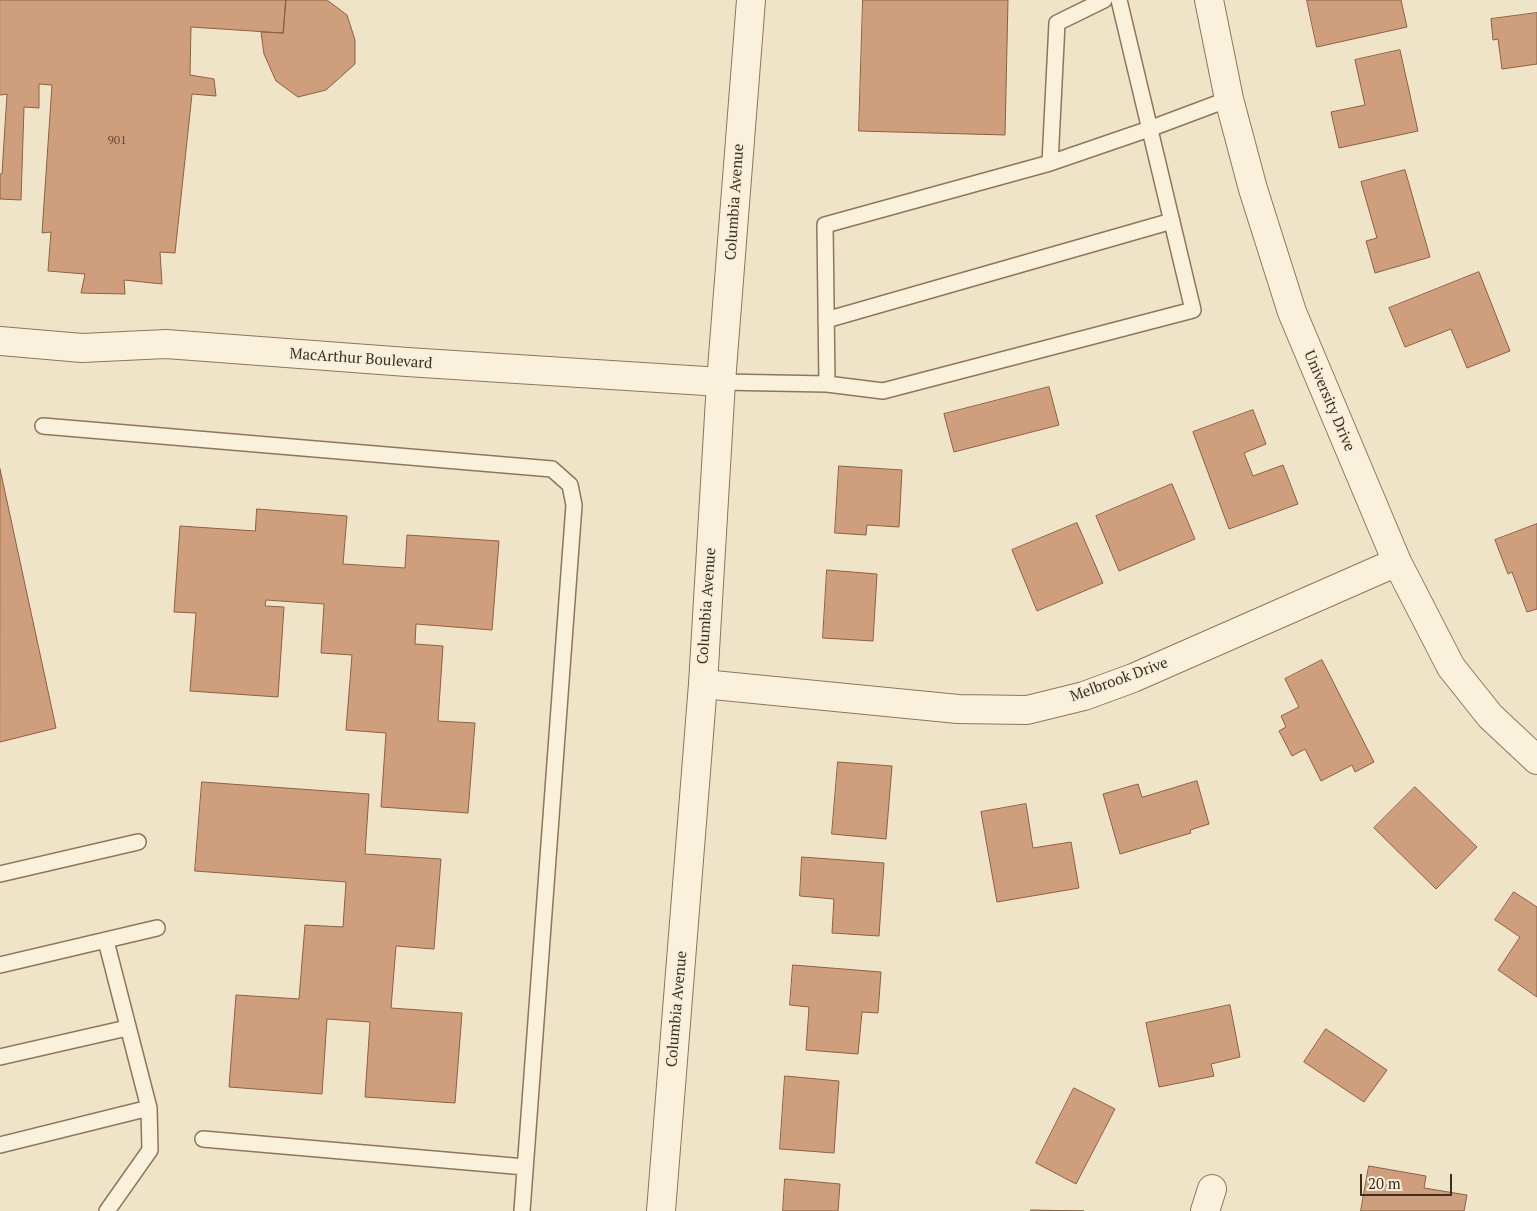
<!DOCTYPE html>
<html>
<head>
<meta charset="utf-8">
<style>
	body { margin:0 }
	#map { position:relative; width:1537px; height:1211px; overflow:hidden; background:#f0e4c8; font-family:"PT Serif",serif }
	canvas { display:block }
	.scale { position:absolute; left:1360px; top:1174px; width:92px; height:22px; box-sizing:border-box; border:2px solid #3d2e20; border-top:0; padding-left:6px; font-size:15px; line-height:18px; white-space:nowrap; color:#3d2e20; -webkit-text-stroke:4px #f7eed8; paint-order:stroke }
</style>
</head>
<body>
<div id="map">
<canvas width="1537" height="1211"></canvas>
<div class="scale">20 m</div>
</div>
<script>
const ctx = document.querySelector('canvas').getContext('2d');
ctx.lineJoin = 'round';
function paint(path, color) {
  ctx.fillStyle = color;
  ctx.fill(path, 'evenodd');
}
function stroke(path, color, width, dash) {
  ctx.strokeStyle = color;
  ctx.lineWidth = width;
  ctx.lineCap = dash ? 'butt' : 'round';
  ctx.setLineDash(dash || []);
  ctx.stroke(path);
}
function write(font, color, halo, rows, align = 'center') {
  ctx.font = font + ' "PT Serif",serif';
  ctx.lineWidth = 4;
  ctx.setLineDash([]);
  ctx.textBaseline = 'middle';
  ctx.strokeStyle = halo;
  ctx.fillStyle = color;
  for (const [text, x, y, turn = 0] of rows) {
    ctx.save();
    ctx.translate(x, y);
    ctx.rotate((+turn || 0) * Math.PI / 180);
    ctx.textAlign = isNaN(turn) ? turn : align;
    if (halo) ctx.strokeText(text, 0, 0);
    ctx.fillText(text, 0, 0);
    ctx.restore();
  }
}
const building = new Path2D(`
	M0 0H286L283 33 191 27 190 75 214 79 216 96 192 94 175 253 160 252 162 284 124 280 125 294 81 293 85 274 48 271 51 232 42 233 52 85 39 84V108L24 107 21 200 0 199V174H2L7 94 0 95Z
	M286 0H327L347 15 355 40V64L326 90 298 97 276 81 264 54 261 32 283 33Z
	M863 0H1008L1005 135 859 131Z
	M1307 0H1401L1407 27 1317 47Z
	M1537 13V64L1502 69 1498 39 1493 40 1491 19Z
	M1400 50 1418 131 1339 148 1331 112 1365 105 1355 60Z
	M1405 170 1430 257 1375 273 1366 241 1377 238 1361 182Z
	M1479 272 1510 351 1467 368 1451 329 1405 347 1389 308Z
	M1049 387 1059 425 954 452 944 414Z
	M1253 410 1266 444 1244 453 1253 476 1283 465 1298 504 1229 529 1193 432Z
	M839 466 902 470 899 527 867 525 866 535 835 533Z
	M0 469 56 728 0 742Z
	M1172 484 1195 539 1119 571 1096 516Z
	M257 509 347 516 343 564 405 568 407 535 499 541 492 630 416 624 415 644 443 646 438 721 475 723 468 813 381 807 386 733 346 730 352 655 321 653 324 604 266 600 265 606 284 607 278 697 190 691 196 613 174 612 180 526 255 531Z
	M1077 523 1103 583 1037 611 1012 550Z
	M1537 524V609L1527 612 1512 572 1508 574 1495 540Z
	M827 570 877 574 873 641 823 638Z
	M1322 660 1374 762 1355 772 1352 765 1321 781 1305 749 1292 756 1279 731 1286 727 1281 716 1299 707 1285 679Z
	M838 762 892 766 886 839 832 834Z
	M1197 781 1209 824 1190 830 1191 833 1120 854 1103 794 1138 784 1142 797Z
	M202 782 369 794 365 854 441 859 434 949 396 946 391 1008 462 1013 455 1103 365 1097 370 1022 327 1019 322 1094 229 1087 236 995 299 999 305 925 343 927 346 882 195 871Z
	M1415 787 1477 847 1436 889 1374 828Z
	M1026 804 1033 848 1071 842 1079 888 997 902 981 812Z
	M802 857 884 863 879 936 832 933 834 899 800 896Z
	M1514 892 1537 907V997L1498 970 1520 937 1495 920Z
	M793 965 881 972 878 1013 862 1012 858 1054 806 1050 809 1007 790 1005Z
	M1230 1005 1240 1057 1211 1064 1214 1076 1159 1087 1146 1023Z
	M1326 1029 1387 1070 1364 1102 1304 1062Z
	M785 1076 839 1081 834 1153 780 1149Z
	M1074 1088 1115 1109 1076 1184 1036 1163Z
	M1369 1166 1426 1176 1424 1188 1467 1195 1464 1211H1361Z
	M785 1179 840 1184 838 1211H783Z
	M1031 1210 1084 1211H1031Z`);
const service = new Path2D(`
	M1050 163 1057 23 1104 0
	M826 320 1172 221
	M721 382 827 384 883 391 1193 310 1119 0
	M827 384 825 225 1050 163 1149 129 1229 99
	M43 426 552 469 570 485 574 505 522 1211
	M0 874 138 842
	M106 941 149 1108 150 1150 107 1211
	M0 965 157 928
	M0 1057 127 1028
	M203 1139 525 1167
	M0 1145 149 1108`);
const minor = new Path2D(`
	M1209 0 1229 99 1253 189 1292 312 1397 562 1451 667 1490 716 1537 760
	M0 341 82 348 166 344 407 362 721 382
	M703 684 958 709 1027 710 1084 696 1133 678 1397 562
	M1205 1211 1212 1189`);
const tertiary = new Path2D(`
	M661 1211 703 684 721 382 751 0`);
const numberNames = [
	["901",117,141]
];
const streetNames = [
	["Columbia Avenue",735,202,-86],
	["MacArthur Boulevard",361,359,4],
	["University Drive",1329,401,67],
	["Columbia Avenue",707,606,-86],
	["Melbrook Drive",1119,680,-20],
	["Columbia Avenue",677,1009,-85]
];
paint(building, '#cf9f7d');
stroke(building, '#8d5f41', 1);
stroke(service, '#8d765c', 18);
stroke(minor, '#8d765c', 30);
stroke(tertiary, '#8d765c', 30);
stroke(service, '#faf1dc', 15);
stroke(minor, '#faf1dc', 28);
stroke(tertiary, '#faf1dc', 28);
write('12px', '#624a37', null, numberNames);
write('15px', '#3d2e20', '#f7eed8', streetNames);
</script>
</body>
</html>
